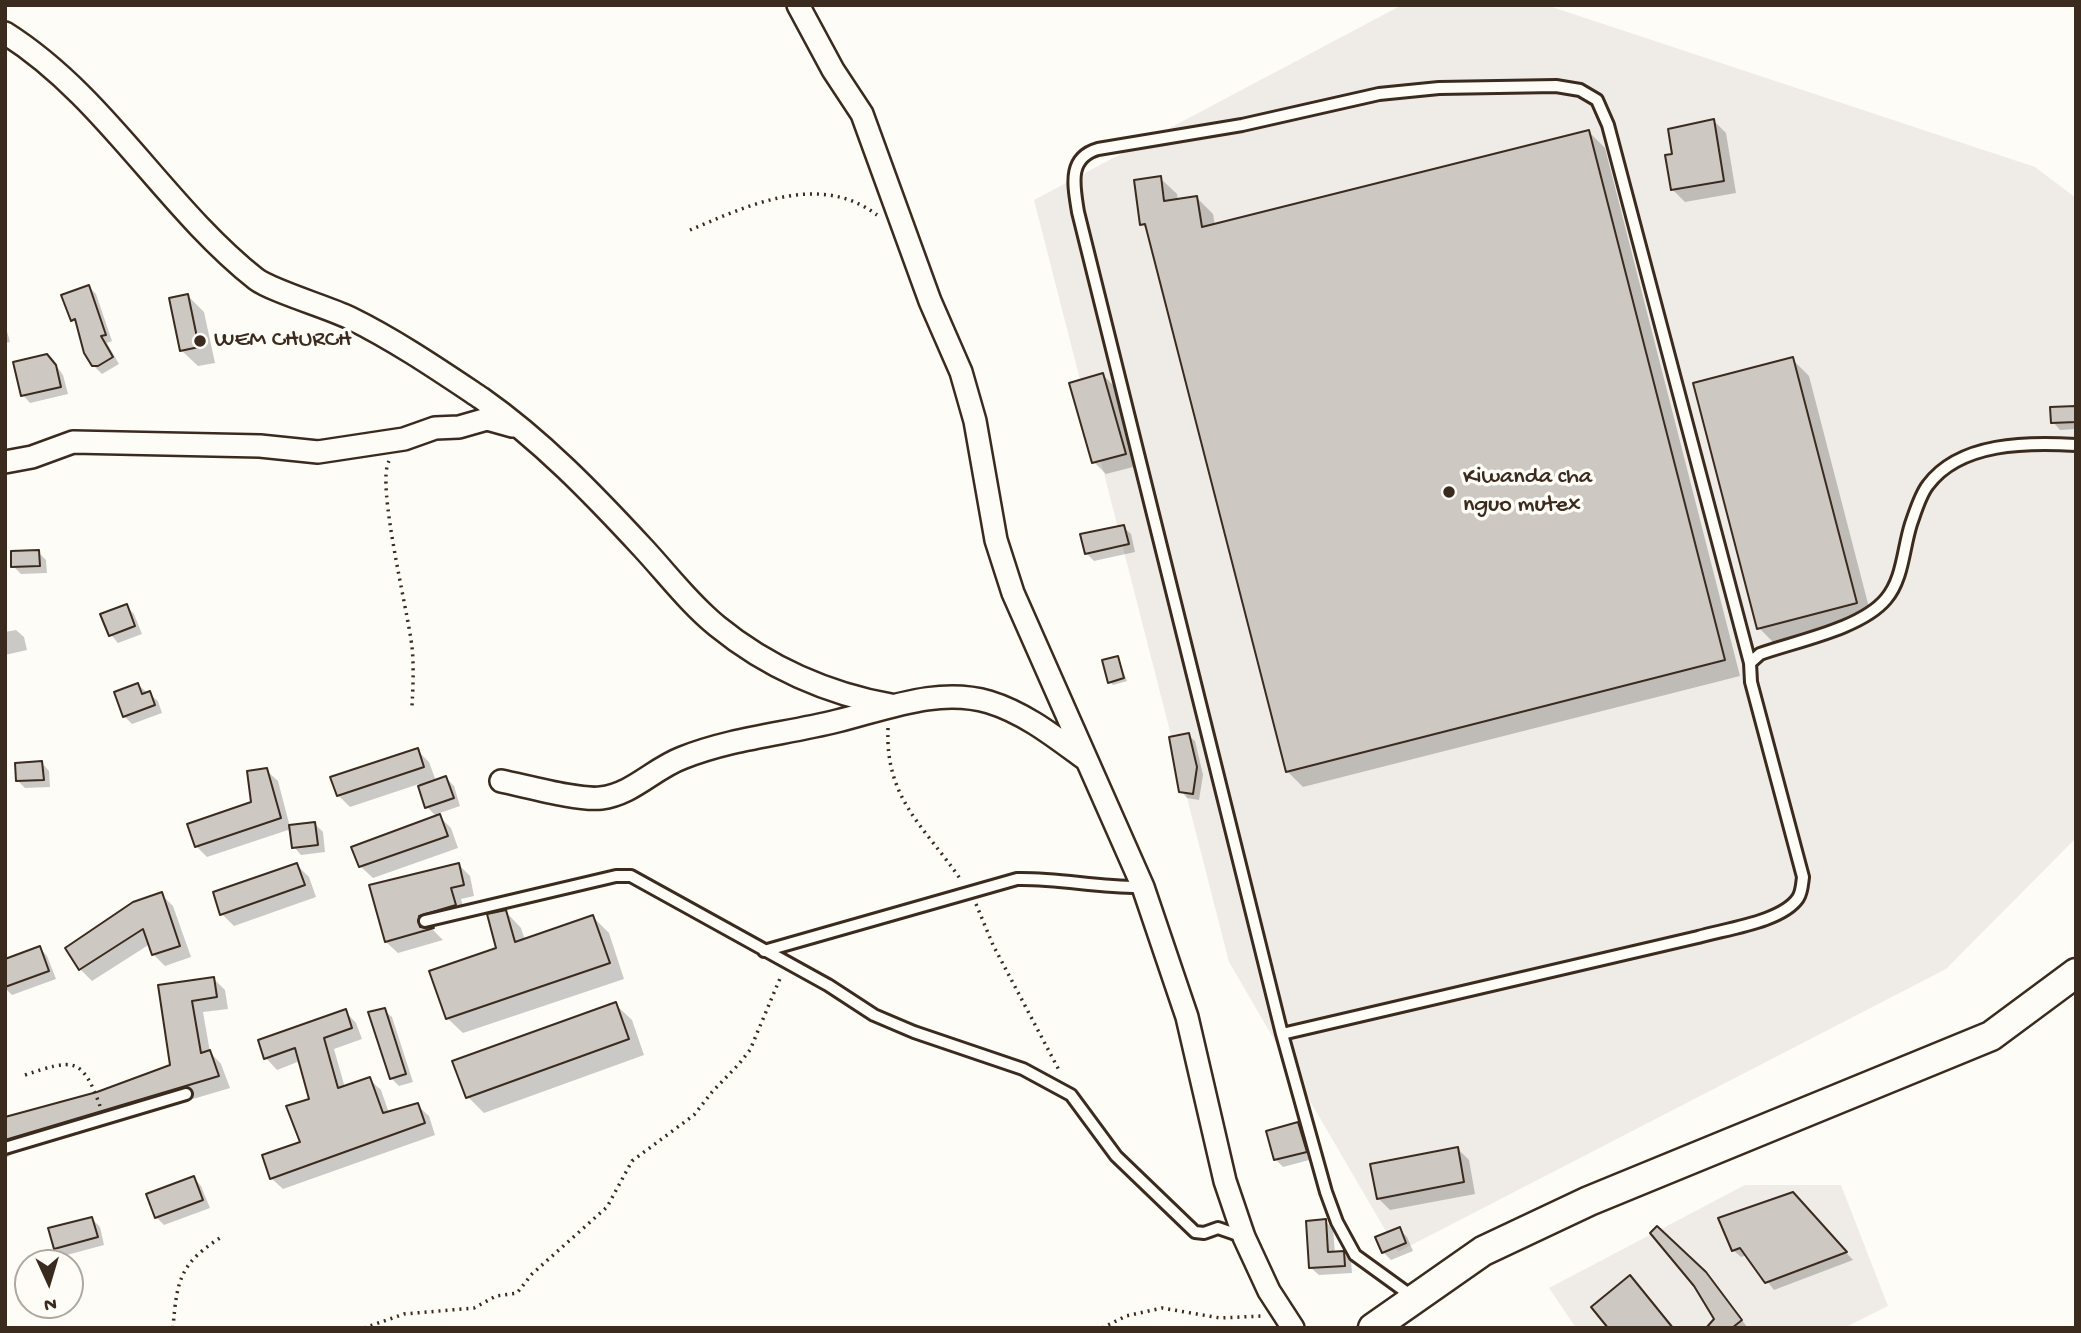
<!DOCTYPE html>
<html>
<head>
<meta charset="utf-8">
<style>
	body { margin:0 }
	#map { position:relative; width:2081px; height:1333px; overflow:hidden; background:#fdfcf7; font-family:"Gochi Hand",sans-serif }
	canvas { display:block }
	.frame { position:absolute; inset:0; border:7px solid #3b2a1e; pointer-events:none }
	.north { position:absolute; left:14px; top:1249px; width:70px; height:70px; box-sizing:border-box; background:#fdfcf7; border:2px solid #afa8a0; border-radius:50%; rotate:176deg; font-size:19px; font-weight:700; line-height:28px; text-align:center; color:#3b2a1e }
	.north::after { content:''; display:block; margin:auto; width:24px; height:32px; background:#3b2a1e; clip-path:polygon(50% 0,100% 100%,50% 72%,0 100%) }
</style>
</head>
<body>
<div id="map">
<canvas width="2081" height="1333"></canvas>
<div class="frame"></div>
<div class="north">N</div>
</div>
<script>
const ctx = document.querySelector('canvas').getContext('2d');
ctx.lineJoin = 'round';
function paint(path, color) {
  ctx.fillStyle = color;
  ctx.fill(path, 'evenodd');
}
function stroke(path, color, width, dash) {
  ctx.strokeStyle = color;
  ctx.lineWidth = width;
  ctx.lineCap = dash ? 'butt' : 'round';
  ctx.setLineDash(dash || []);
  ctx.stroke(path);
}
function write(font, color, halo, rows, align = 'center') {
  ctx.font = font + ' "Gochi Hand",sans-serif';
  ctx.lineWidth = 7;
  ctx.setLineDash([]);
  ctx.textBaseline = 'middle';
  ctx.strokeStyle = halo;
  ctx.fillStyle = color;
  for (const [text, x, y, turn = 0] of rows) {
    ctx.save();
    ctx.translate(x, y);
    ctx.rotate((+turn || 0) * Math.PI / 180);
    ctx.textAlign = isNaN(turn) ? turn : align;
    if (halo) ctx.strokeText(text, 0, 0);
    ctx.fillText(text, 0, 0);
    ctx.restore();
  }
}
const built = new Path2D(`
	M1402 5H1546L2035 167 2076 198V838L1946 969 1398 1252 1229 962 1034 200Z
	M1745 1185H1841L1888 1306 1844 1328H1576L1549 1288Z`);
const shadow = new Path2D(`
	M1714 121 1726 133 1736 193 1685 202 1673 190 1674 155Z
	M1588 131 1605 148 1740 676 1303 787 1287 771 1149 231 1142 224 1160 178 1177 194 1178 201 1197 198 1213 214 1215 226Z
	M89 287 96 294 112 341 107 343 119 364 102 374 95 367 64 296Z
	M188 296 204 312 215 363 198 366 181 350Z
	M5 324 10 342 5 343Z
	M1792 359 1809 376 1872 619 1775 644 1759 628Z
	M55 364 63 375 68 394 30 403 23 395Z
	M1103 375 1115 387 1137 466 1106 474 1094 462Z
	M2076 408V429L2060 430 2053 422Z
	M1123 527 1131 534 1135 552 1094 561 1086 553Z
	M38 552 46 560 47 573 21 574 13 566Z
	M126 606 134 614 142 634 118 643 111 635Z
	M16 630 24 637 27 650 5 655V632Z
	M1118 658 1127 681 1113 685 1110 682Z
	M138 685 158 701 162 713 132 724 124 716Z
	M1188 735 1195 741 1203 775 1199 800 1187 798 1181 791Z
	M417 750 429 762 436 781 446 778 454 786 460 806 437 814 451 828 458 848 373 878 360 866 437 817 427 807 419 784 350 807 338 795Z
	M42 763 49 771 50 787 25 788 18 781Z
	M266 770 278 781 290 827 315 824 323 832 325 852 301 855 294 847 291 829 207 857 196 846 253 803Z
	M458 864 470 876 474 896 461 899 466 916 424 929 433 930 443 940 398 953 386 942Z
	M297 865 309 877 316 897 234 926 222 914Z
	M161 894 173 906 191 957 165 966 153 954 150 944 92 981 80 969Z
	M506 912 521 928 525 940 593 917 609 933 624 979 463 1033 447 1018 498 949Z
	M40 948 47 956 56 979 12 995 5 988V961Z
	M213 978 225 990 228 1009 203 1012 210 1052 221 1064 230 1088 15 1152 5 1159V1119L97 1094 172 1066 160 986Z
	M615 1004 632 1020 644 1055 484 1113 468 1097Z
	M384 1010 392 1017 413 1082 399 1086 392 1079 371 1014Z
	M345 1011 356 1023 362 1039 334 1049 345 1088 369 1079 381 1090 389 1113 417 1105 429 1116 435 1135 283 1189 271 1178 302 1143 311 1100 300 1061 277 1070 266 1058Z
	M1298 1124 1306 1132 1313 1159 1283 1167 1275 1159Z
	M1457 1148 1469 1160 1475 1194 1390 1210 1378 1198Z
	M194 1178 201 1186 210 1208 164 1225 156 1217Z
	M1800 1202 1853 1260 1774 1290 1747 1255 1741 1257 1733 1250Z
	M92 1219 100 1227 104 1245 63 1256 56 1248Z
	M1325 1221 1333 1229 1335 1253H1343L1351 1260 1352 1273 1319 1275 1311 1268Z
	M1399 1229 1407 1237 1413 1251 1391 1260 1383 1252Z
	M1630 1278 1646 1294 1674 1328H1611Z
	M1713 1282 1748 1328H1708L1717 1320Z`);
const building = new Path2D(`
	M1714 119 1724 181 1671 190 1665 155 1672 154 1668 129Z
	M1589 130 1725 660 1286 772 1145 224 1140 225 1134 180 1161 176 1164 201 1197 196 1202 227Z
	M89 285 106 335 101 336 113 357 98 366H92L84 353 75 319 71 321 61 295Z
	M188 294 199 347 180 351 169 298Z
	M47 354 56 365 61 387 21 396 13 362Z
	M1793 357 1857 603 1757 629 1693 383Z
	M1103 373 1126 454 1092 463 1069 383Z
	M2076 406V422L2051 423 2050 407Z
	M1124 525 1129 544 1085 554 1080 534Z
	M39 550 40 566 11 567V551Z
	M127 604 135 626 109 636 100 614Z
	M1118 656 1124 678 1108 683 1102 660Z
	M138 683 142 694 150 691 155 705 123 717 114 692Z
	M1189 733 1197 767 1193 794 1179 792 1169 737Z
	M418 748 424 767 337 796 330 777Z
	M42 761 44 780 16 781 15 763Z
	M267 768 281 818 195 847 187 824 251 802 247 771Z
	M446 776 454 798 425 808 418 786Z
	M440 814 448 836 359 867 351 847Z
	M315 822 318 845 292 848 289 825Z
	M297 863 305 885 220 915 213 892Z
	M459 863 464 885 451 888 456 905 419 916 420 927 434 928 385 942 369 885Z
	M162 892 180 946 152 955 143 929 79 970 65 948 133 902Z
	M506 910 515 942 593 915 610 963 446 1019 429 971 496 948 487 914Z
	M40 946 49 971 5 987V959Z
	M214 977 217 997 192 1001 201 1053 210 1050 219 1076 5 1140V1117L97 1092 170 1065 158 985Z
	M616 1002 629 1039 466 1098 452 1061Z
	M385 1008 406 1074 390 1079 368 1012Z
	M346 1009 352 1028 324 1038 338 1088 370 1077 383 1113 418 1103 425 1123 270 1179 262 1155 300 1142 286 1106 309 1099 295 1048 264 1059 258 1040Z
	M1298 1122 1307 1152 1274 1160 1266 1131Z
	M1458 1147 1464 1182 1377 1199 1370 1164Z
	M194 1176 203 1200 155 1218 146 1194Z
	M1793 1192 1847 1252 1765 1283 1740 1248 1732 1251 1718 1218Z
	M92 1217 98 1237 54 1249 48 1228Z
	M1326 1219 1328 1252 1344 1251 1345 1266 1309 1268 1306 1221Z
	M1657 1226 1706 1272 1742 1320 1732 1328H1706L1714 1319 1694 1286 1650 1233Z
	M1400 1227 1406 1243 1382 1253 1375 1237Z
	M1630 1275 1673 1328H1608L1591 1307Z`);
const path = new Path2D(`
	M690 230C747 206 819 171 877 215
	M389 461C376 484 408 611 412 647 414 666 413 687 412 706
	M888 728C885 799 924 826 961 880
	M976 904 993 945 1060 1072
	M25 1075C73 1059 82 1056 100 1106
	M173 1328C177 1279 180 1263 223 1236
	M364 1328 404 1314 474 1308 496 1296 517 1293 532 1274 607 1207 632 1161 694 1115 712 1092 739 1064 750 1050 781 976
	M1102 1328 1126 1316 1162 1308 1220 1318 1263 1316`);
const service = new Path2D(`
	M425 921 616 876H631L828 985 874 1015 914 1032 1023 1069 1071 1095 1116 1156 1195 1232 1204 1233 1218 1228 1244 1237
	M764 951 1017 879C1059 878 1100 888 1143 887
	M1282 1034 1698 937C1725 929 1782 922 1798 898 1802 892 1802 884 1803 877L1751 682 1750 663 1760 654C1796 641 1861 629 1886 599 1903 579 1903 549 1911 524 1915 513 1920 495 1928 485 1960 442 2028 442 2076 445
	M5 1148 186 1094
	M1413 1297 1355 1255 1337 1222 1326 1192 1282 1034 1078 212C1074 186 1067 158 1098 149L1242 125 1379 94 1439 88 1556 86 1580 90 1597 100 1608 125 1750 663`);
const minor = new Path2D(`
	M798 5 833 70 862 114 930 301 961 372 975 421 996 540 1013 593 1143 887 1187 1017 1225 1181 1244 1237 1269 1291 1293 1328
	M5 33C105 96 164 206 256 279 272 291 327 307 350 318 395 340 439 370 481 398 541 440 593 494 643 548 668 575 689 603 717 626 767 667 828 694 891 705
	M5 462 32 457 73 442 260 446 318 452 404 439 435 428 459 427 487 419 512 426
	M501 781C526 786 579 801 601 798 633 794 653 769 682 758 732 738 785 734 837 721 886 709 938 687 989 702 1025 713 1055 737 1085 759`);
const tertiary = new Path2D(`
	M1373 1328 1483 1251 1589 1201 1991 1036 2076 973`);
const markers = [
	[200,341,7,"#3b2a1e"],
	[1449,492,7,"#3b2a1e"]
];
const poiNames = [
	["WEM CHURCH",214,341],
	["Kiwanda cha",1463,478],
	["nguo mutex",1463,506]
];
paint(built, '#efece7');
paint(shadow, '#0003');
paint(building, '#cdc8c2');
stroke(building, '#3b2a1e', 2);
stroke(service, '#3b2a1e', 16);
stroke(minor, '#3b2a1e', 26);
stroke(tertiary, '#3b2a1e', 33);
stroke(path, '#3b2a1e', 3.5, [2, 5]);
stroke(service, '#fdfcf7', 10);
stroke(minor, '#fdfcf7', 21);
stroke(tertiary, '#fdfcf7', 28);
for (const [x, y, r, color] of markers) {
  const dot = new Path2D();
  dot.arc(x, y, r, 0, 2 * Math.PI);
  ctx.fillStyle = color;
  ctx.fill(dot);
  stroke(dot, '#fdfcf7', 2.5);
}
write('24px', '#3b2a1e', '#fdfcf7', poiNames, 'left');
</script>
</body>
</html>
